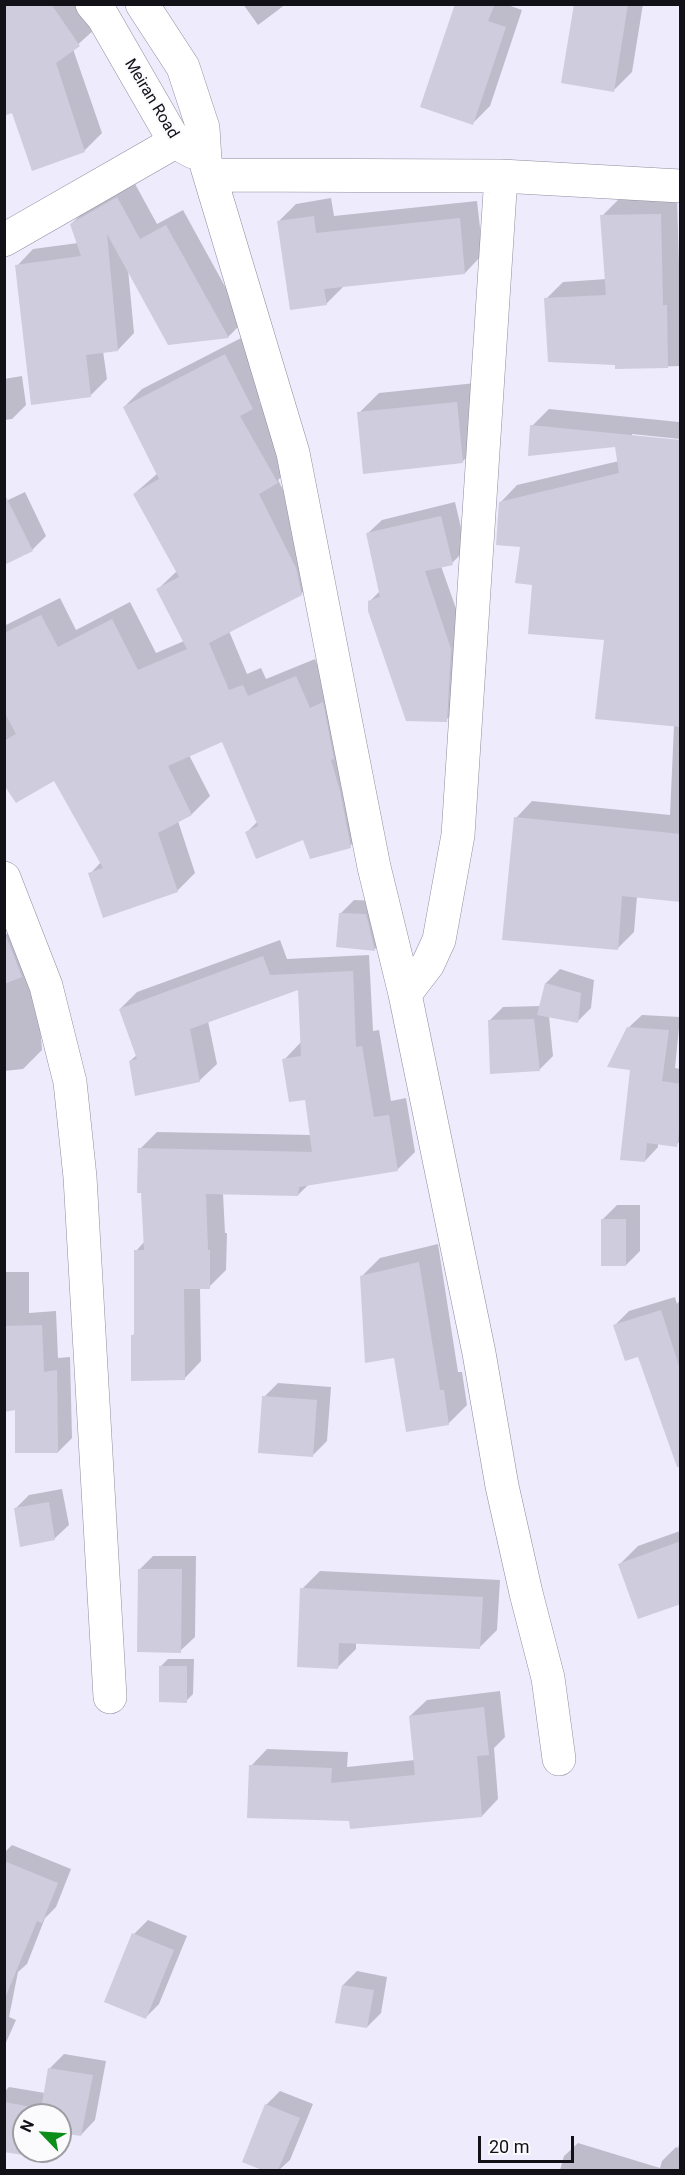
<!DOCTYPE html>
<html>
<head>
<meta charset="utf-8">
<style>
	body { margin:0 }
	#map { position:relative; width:685px; height:2175px; overflow:hidden; background:#eeebfd; font-family:Roboto,sans-serif }
	canvas { display:block }
	.frame { position:absolute; inset:0; border:6px solid #121117; pointer-events:none }
	.north { position:absolute; left:12px; top:2103px; width:60px; height:60px; box-sizing:border-box; background:#fbfbfe; border:2px solid #9e9da2; border-radius:50%; rotate:295deg; font-size:16px; font-weight:700; line-height:24px; text-align:center; color:#121117 }
	.north::after { content:''; display:block; margin:auto; width:21px; height:27px; background:#0d8d19; clip-path:polygon(50% 0,100% 100%,50% 72%,0 100%) }
	.scale { position:absolute; left:478px; top:2136px; width:96px; height:27px; box-sizing:border-box; border:3px solid #121117; border-top:0; padding-left:8px; font-size:18px; line-height:21px; white-space:nowrap; color:#121117; -webkit-text-stroke:4px #fbfbfe; paint-order:stroke }
</style>
</head>
<body>
<div id="map">
<canvas width="685" height="2175"></canvas>
<div class="frame"></div>
<div class="north">N</div>
<div class="scale">20 m</div>
</div>
<script>
const ctx = document.querySelector('canvas').getContext('2d');
ctx.lineJoin = 'round';
function paint(path, color) {
  ctx.fillStyle = color;
  ctx.fill(path, 'evenodd');
}
function stroke(path, color, width, dash) {
  ctx.strokeStyle = color;
  ctx.lineWidth = width;
  ctx.lineCap = dash ? 'butt' : 'round';
  ctx.setLineDash(dash || []);
  ctx.stroke(path);
}
function write(font, color, halo, rows, align = 'center') {
  ctx.font = font + ' Roboto,sans-serif';
  ctx.lineWidth = 4.5;
  ctx.setLineDash([]);
  ctx.textBaseline = 'middle';
  ctx.strokeStyle = halo;
  ctx.fillStyle = color;
  for (const [text, x, y, turn = 0] of rows) {
    ctx.save();
    ctx.translate(x, y);
    ctx.rotate((+turn || 0) * Math.PI / 180);
    ctx.textAlign = isNaN(turn) ? turn : align;
    if (halo) ctx.strokeText(text, 0, 0);
    ctx.fillText(text, 0, 0);
    ctx.restore();
  }
}
const shadow = new Path2D(`
	M4 4H80L96 28 73 49 102 133 85 150 33 169 13 111Z
	M243 4H286L258 25Z
	M456 4H505L522 10 490 106 473 123Z
	M575 4H643L632 72 614 90Z
	M134 182 157 224 183 210 244 321 228 337 128 269 134 333 118 350 103 351 107 379 90 396 17 266 33 249 78 243 71 224 88 208Z
	M331 198 334 216 477 201 483 254 465 273 345 285 326 304 278 222 296 204Z
	M677 198 679 264H680V366L617 368V364L546 299 563 282 607 279 602 216 619 199Z
	M243 337 270 390 259 401 295 464 278 480 314 550 319 576 301 594 229 631 247 674 261 668 266 679 315 659 328 691 368 828 350 846 247 832 258 821 223 740 189 755 210 796 192 814 178 821 195 873 177 891 90 874 101 862 55 779 4 782V626L60 598 76 630 130 602 156 653 184 641 158 589 177 571 134 494 158 473 124 407 142 389Z
	M22 376 26 405 12 419 4 420V379Z
	M476 383 482 442 462 462 359 413 379 393Z
	M680 394V439L632 434V437L680 442V883L637 896 634 932 617 949 516 818 532 801 670 815 674 726 605 639 534 584 522 546 500 503 517 485 619 461 616 445 532 426 549 409 679 422Z
	M25 492 46 536 32 550 4 564V502Z
	M455 502 466 549 452 563 441 566 465 634 460 706 446 720 369 602 380 591 367 534 382 520Z
	M354 900 380 901 388 935 375 949 337 946 340 914Z
	M28 925 35 962 42 1050 23 1069 4 1071V935Z
	M280 940 287 959 369 955 373 1031 379 1030 391 1101 406 1098 415 1152 397 1170 309 1184 298 1195 223 1193 225 1233H227L226 1270 209 1287H200L201 1361 184 1379 132 1336 136 1332V1251L145 1241 140 1149 157 1132 311 1135 306 1098 284 1060 301 1042 299 988 208 1021 217 1064 199 1081 130 1061 137 1055 120 1009 137 992Z
	M560 969 594 980 591 1008 577 1022 549 1016 553 1056 539 1070 489 1021 503 1007 541 1006 546 983Z
	M642 1015 680 1017 675 1068 680 1069V1141L676 1145 658 1143V1147L645 1161 628 1028Z
	M617 1205H640V1251L626 1265 603 1219Z
	M438 1244 458 1372H462L467 1405 448 1424 396 1356 361 1277 380 1258Z
	M4 1272H29V1313L56 1311 58 1358 70 1357 72 1438 58 1452 17 1408 4 1410Z
	M675 1297 677 1304 680 1300V1467H679L638 1355 615 1325 629 1311Z
	M278 1383 331 1387 327 1441 313 1455 264 1397Z
	M62 1489 69 1525 54 1539 15 1509 29 1495Z
	M680 1531V1602L620 1564 638 1546Z
	M153 1556H196L195 1637 180 1651 139 1570Z
	M320 1571 500 1580 497 1630 479 1648 356 1642V1649L338 1667 302 1589Z
	M168 1659H194L193 1694 186 1701 161 1666Z
	M500 1691 505 1737 494 1748 498 1799 482 1816 350 1820 251 1766 267 1749 348 1752 347 1767 415 1760 410 1716 427 1700Z
	M12 1845 71 1869 56 1907 45 1918 27 1964 18 1972 9 2017 16 2020 4 2047V1853Z
	M148 1920 187 1936 159 2004 145 2018 134 1934Z
	M357 1971 387 1977 381 2013 367 2027 343 1985Z
	M64 2054 106 2061 95 2120 81 2135 60 2131V2115H24V2151H32L29 2154 4 2150V2092L9 2087 45 2093 50 2068Z
	M280 2091 313 2104 290 2160 279 2170H266L243 2162 266 2105Z
	M680 2141V2170H560L564 2156 578 2143 660 2168 662 2161 676 2147 678 2148Z`);
const building = new Path2D(`
	M4 4H51L80 46 56 63 85 152 32 171 12 113 4 116Z
	M455 4H495L488 21 506 27 473 125 420 107Z
	M574 4H628L614 92 561 83Z
	M117 197 140 239 166 225 229 338 168 345 107 234 118 351 86 355 91 397 31 405 15 265 81 256 70 224Z
	M661 214 663 305H667L668 368 615 369V365L548 362 544 298 606 295 600 215Z
	M314 216 316 233 460 218 465 274 324 289 327 305 290 310 277 221Z
	M225 354 253 409 240 416 278 483 259 494 296 568 302 595 209 643 229 690 243 685 248 696 296 676 310 708 323 702 334 759 331 760 340 791 351 848 310 859 303 840 256 859 245 832 258 826 222 742 168 766 192 815 158 833 178 892 103 918 88 873 103 868 54 781 16 803 4 785V741L16 734 4 711V633L41 615 58 647 112 619 138 670 187 649 156 589 179 577 133 494 159 479 123 407Z
	M457 402 463 463 363 474 357 412Z
	M530 425 681 440V727L595 719 604 640 528 634 532 585 515 583 520 547 496 545 499 502 619 473 615 447 528 456Z
	M4 493 33 551 4 565Z
	M441 516 453 565 425 571 451 649 447 722 406 721 368 611V601L380 597 366 533Z
	M514 817 681 834V902L622 896 618 950 502 940Z
	M339 913 366 914 375 951 336 947Z
	M4 931 22 977 4 984Z
	M263 956 270 975 353 971 356 1047 362 1046 374 1117 389 1115 398 1171 299 1187 298 1196 206 1194 208 1250H210V1289H184L185 1380 131 1381V1335H134V1250H144L141 1193H137L138 1148 312 1152 305 1100 289 1102 282 1059 301 1056 298 990 190 1029 200 1082 135 1096 129 1061 137 1059 119 1009Z
	M545 983 581 993 578 1023 537 1015Z
	M534 1019 540 1071 490 1074 488 1020Z
	M627 1027 669 1030 662 1081 681 1084V1118L677 1147 647 1143 645 1162 620 1160 630 1070 607 1067Z
	M601 1219H626V1266H601Z
	M419 1262 440 1390H444L449 1425 406 1432 394 1358 365 1363 360 1276Z
	M661 1310 681 1372V1467H677L638 1357 625 1361 613 1325Z
	M42 1325 44 1372 57 1370 58 1453H15V1410L4 1412V1326Z
	M262 1396 317 1400 313 1457 258 1453Z
	M49 1502 55 1540 20 1547 14 1508Z
	M681 1541V1604L638 1619 618 1564Z
	M138 1569H182L181 1653 137 1652Z
	M300 1588 483 1597 480 1649 339 1643 338 1669 297 1667Z
	M159 1666H187V1703L159 1702Z
	M484 1707 489 1755 477 1756 482 1817 350 1829 349 1821 247 1818 249 1765 332 1768 331 1783 415 1775 409 1716Z
	M4 1861 58 1883 42 1923 37 1921 5 1998Z
	M132 1933 174 1950 146 2019 104 2002Z
	M342 1985 374 1990 367 2028 335 2023Z
	M48 2068 93 2075 81 2136 60 2133V2115H40Z
	M4 2102 37 2108 36 2115H24V2151H30L29 2156 4 2152Z
	M265 2104 300 2118 278 2170H262L242 2162Z`);
const minor = new Path2D(`
	M92 4 103 17 175 142 193 152
	M142 4 183 67 203 128 205 160 293 453 374 867 405 994 479 1353 502 1486 526 1593 548 1678 559 1759
	M210 175 501 176 680 186
	M4 240 175 142
	M4 878 46 986 70 1082 80 1177 110 1697
	M405 994 428 964 439 940 458 835 501 176`);
const streetNames = [
	["Meiran Road",151,99,59]
];
paint(shadow, '#0003');
paint(building, '#cfccde');
stroke(minor, '#8f8c9c', 34);
stroke(minor, '#fff', 33);
write('16px', '#121117', '#fbfbfe', streetNames);
</script>
</body>
</html>
